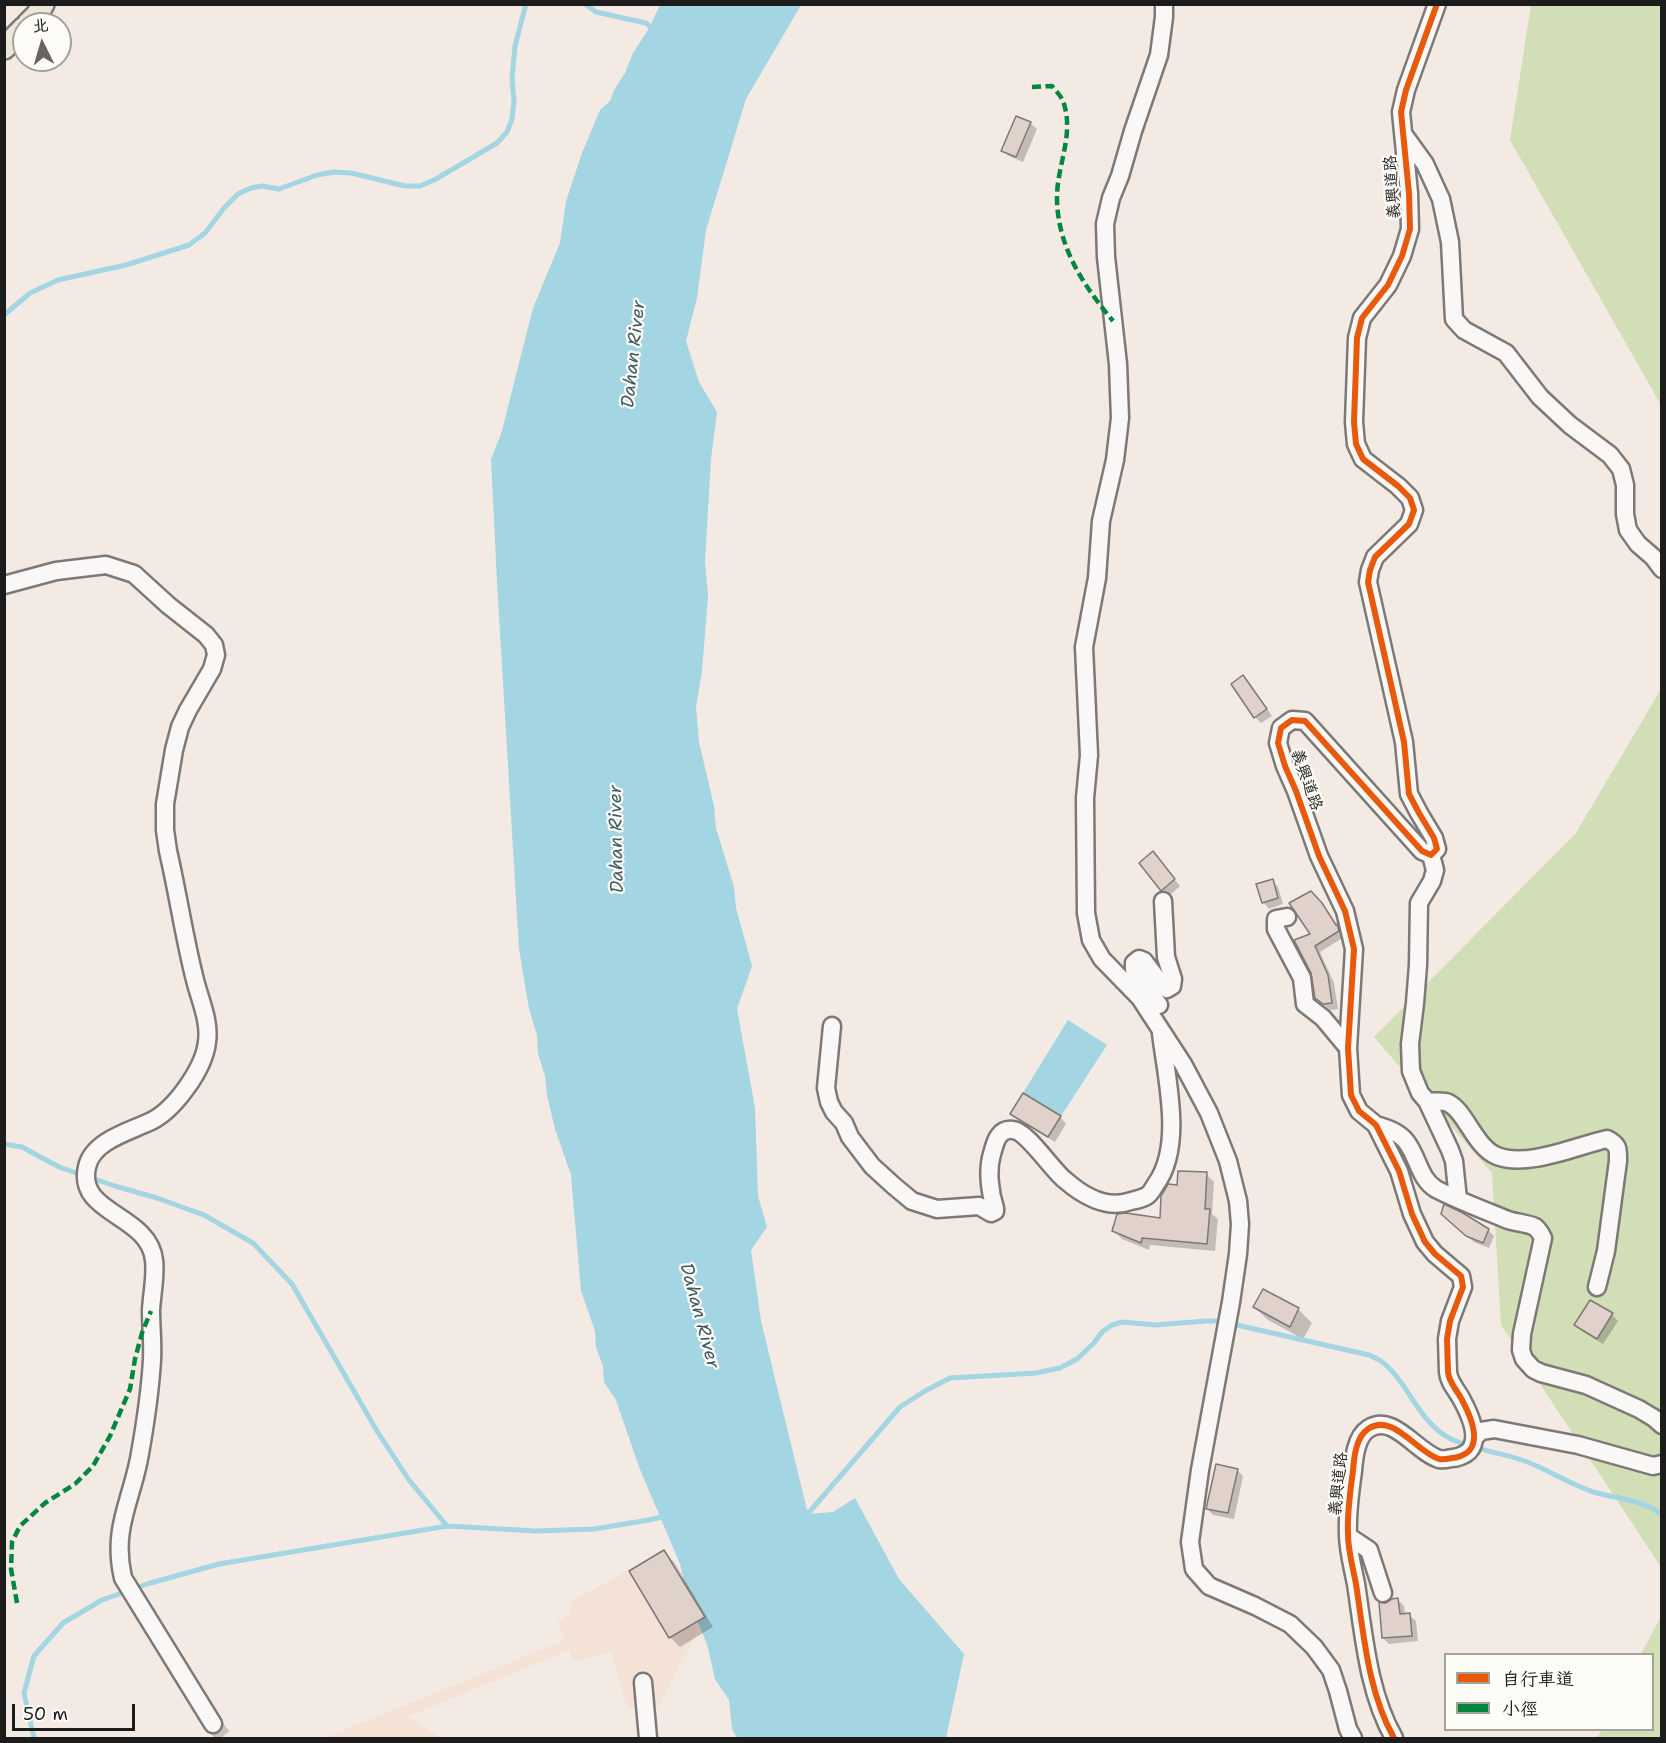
<!DOCTYPE html>
<html>
<head>
<meta charset="utf-8">
<style>
	body { margin:0 }
	#map { position:relative; width:1666px; height:1743px; overflow:hidden; background:#f3eae4; font-family:"Shantell Sans","LXGW WenKai TC",sans-serif }
	canvas { display:block }
	.frame { position:absolute; inset:0; border:6px solid #1c1c1c; pointer-events:none }
	.legend { position:absolute; left:1444px; top:1653px; width:210px; height:78px; box-sizing:border-box; background:#fdfcf7; border:2px solid #a3a29f; margin:0; padding:8px 10px; list-style:none; font-size:18px; color:#1c1c1c }
	.legend li { display:flex; align-items:center; gap:12px; height:30px }
	.legend b { width:30px; border:2px solid #a3a29f }
	.north { position:absolute; left:12px; top:12px; width:60px; height:60px; box-sizing:border-box; background:#fdfcf7; border:2px solid #a3a29f; border-radius:50%; rotate:355deg; font-size:16px; font-weight:700; line-height:24px; text-align:center; color:#1c1c1c }
	.north::after { content:''; display:block; margin:auto; width:21px; height:27px; background:#676462; clip-path:polygon(50% 0,100% 100%,50% 72%,0 100%) }
	.scale { position:absolute; left:12px; top:1704px; width:123px; height:27px; box-sizing:border-box; border:3px solid #1c1c1c; border-top:0; padding-left:8px; font-size:18px; line-height:21px; white-space:nowrap; color:#1c1c1c; -webkit-text-stroke:4px #fdfcf7; paint-order:stroke }
</style>
</head>
<body>
<div id="map">
<canvas width="1666" height="1743"></canvas>
<div class="frame"></div>
<ul class="legend">
<li><b style="height:8px;background:#e8590c"></b>自行車道</li>
<li><b style="height:8px;background:#00873e"></b>小徑</li>
</ul>
<div class="north">北</div>
<div class="scale">50 m</div>
</div>
<script>
const ctx = document.querySelector('canvas').getContext('2d');
ctx.lineJoin = 'round';
function paint(path, color) {
  ctx.fillStyle = color;
  ctx.fill(path, 'evenodd');
}
function stroke(path, color, width, dash) {
  ctx.strokeStyle = color;
  ctx.lineWidth = width;
  ctx.lineCap = dash ? 'butt' : 'round';
  ctx.setLineDash(dash || []);
  ctx.stroke(path);
}
function write(font, color, halo, rows, align = 'center') {
  ctx.font = font + ' "Shantell Sans","LXGW WenKai TC",sans-serif';
  ctx.lineWidth = 4.5;
  ctx.setLineDash([]);
  ctx.textBaseline = 'middle';
  ctx.strokeStyle = halo;
  ctx.fillStyle = color;
  for (const [text, x, y, turn = 0] of rows) {
    ctx.save();
    ctx.translate(x, y);
    ctx.rotate((+turn || 0) * Math.PI / 180);
    ctx.textAlign = isNaN(turn) ? turn : align;
    if (halo) ctx.strokeText(text, 0, 0);
    ctx.fillText(text, 0, 0);
    ctx.restore();
  }
}
const built = new Path2D(`
	M664 1550 705 1617 660 1704 627 1708 611 1652 574 1662 569 1650 407 1717 441 1738H324L565 1640 557 1622 571 1613V1602Z`);
const green = new Path2D(`
	M1531 5H1661V405L1510 140Z
	M1661 689V1567L1501 1325 1492 1173 1374 1037 1576 833Z
	M1661 1617V1738H1597L1602 1730H1652V1654H1641Z`);
const water = new Path2D(`
	M660 5H801L746 99 706 230 697 298 686 341 699 382 717 412 711 459 705 561 708 596 702 671 696 707 699 742 714 806 716 828 734 887 736 908 752 966 737 1009 755 1108 758 1196 767 1227 751 1250 761 1321 808 1514 833 1512 855 1498 899 1579 964 1654 946 1738H737L732 1729 729 1700 715 1679 707 1644 688 1599 680 1564 639 1467 616 1400 604 1382 603 1366 596 1347 595 1331 581 1291 571 1175 555 1129 547 1095 545 1076 538 1054 537 1035 529 1009 519 949 497 582 491 459 501 434 533 308 560 243 566 201 582 153 600 110 610 101 614 90 625 73 633 53 648 30Z
	M1068 1020 1107 1045 1061 1116 1023 1093Z`);
const shadow = new Path2D(`
	M1017 118 1030 123 1037 129 1023 162 1009 156 1003 150Z
	M1243 677 1249 683 1272 716 1261 723 1255 717Z
	M1159 860 1180 886 1169 896 1163 890Z
	M1272 881 1278 887 1283 904 1269 909 1263 902Z
	M1310 893 1328 911 1337 927 1343 932 1344 937 1320 952 1334 983 1338 1009 1330 1010 1316 998Z
	M1024 1095 1060 1117 1066 1124 1055 1142 1018 1120 1012 1114Z
	M1206 1174 1214 1182 1212 1214 1218 1219 1215 1251 1150 1245 1149 1250 1122 1239 1114 1231 1161 1219 1179 1187Z
	M1449 1220 1488 1230 1494 1236 1489 1248 1474 1242Z
	M1263 1291 1299 1310 1312 1323 1303 1339 1268 1320 1254 1307Z
	M1612 1315 1618 1321 1603 1344 1582 1331 1576 1325Z
	M1237 1470 1243 1476 1234 1519 1213 1515 1207 1508Z
	M664 1552 674 1562 713 1627 680 1647 670 1637Z
	M1398 1600 1404 1606 1405 1615H1409L1416 1621 1418 1641 1389 1644 1383 1638 1386 1605Z`);
const stream = new Path2D(`
	M585 4 596 12 646 23 655 31
	M4 315 30 293 58 280 126 265 189 245 205 233 224 208 238 194 251 188 262 186 279 189 317 175 334 172 351 173 405 186H420L436 179 497 143 507 132 512 119 514 101 512 79 515 46 526 4
	M4 1144 22 1147 59 1167 115 1186 157 1198 204 1215 253 1243 292 1284 377 1431 409 1480 447 1526
	M805 1517 900 1407 925 1391 950 1378 1036 1373 1060 1368 1077 1359 1093 1344 1102 1332 1112 1325 1122 1322 1155 1325 1206 1321H1219L1369 1355C1373 1357 1378 1359 1381 1361 1408 1381 1419 1424 1451 1439 1474 1450 1498 1452 1522 1460 1548 1469 1570 1485 1597 1493 1619 1499 1643 1500 1662 1515
	M34 1738 24 1693 34 1656 63 1623 102 1600 147 1584 219 1564 447 1526 536 1531 594 1529 649 1520 666 1516`);
const building = new Path2D(`
	M1016 116 1031 122 1016 157 1001 151Z
	M1243 675 1267 709 1254 718 1231 684Z
	M1153 851 1175 879 1161 891 1139 863Z
	M1273 879 1278 898 1262 903 1256 884Z
	M1311 891 1322 903 1336 925 1337 924 1339 931 1315 946 1328 975 1332 1003 1323 1004 1315 998 1311 973 1294 940 1310 934 1289 903Z
	M1023 1093 1061 1116 1048 1137 1010 1114Z
	M1178 1171 1207 1172 1205 1209H1210L1207 1244 1142 1238 1141 1243 1112 1231 1117 1214 1126 1213 1160 1218 1161 1196 1168 1184 1177 1185Z
	M1444 1204 1463 1213 1489 1229 1483 1243 1466 1236 1441 1214Z
	M1263 1289 1299 1308 1290 1327 1253 1307Z
	M1590 1300 1613 1313 1597 1339 1574 1325Z
	M1216 1464 1238 1469 1228 1513 1206 1509Z
	M664 1550 705 1617 669 1638 629 1571Z
	M1398 1598 1400 1614 1410 1613 1412 1636 1382 1638 1379 1602 1386 1603 1392 1599Z`);
const minorTunnel = new Path2D(`
	M213 1724 225 1738`);
const minor = new Path2D(`
	M1164 4V17L1159 55 1133 131 1120 176 1111 198 1105 224 1106 257 1118 364 1120 418 1115 460 1101 521 1097 578 1084 647 1089 755 1085 798 1086 913 1091 940 1102 959 1140 998 1183 1064 1209 1113 1228 1161 1238 1201 1240 1224 1238 1254 1231 1302 1200 1470 1190 1542 1194 1569 1209 1586 1255 1606 1290 1624 1314 1647 1331 1670 1338 1691 1348 1729 1353 1738
	M1404 135 1425 164 1441 199 1450 242 1454 319 1464 330 1506 353 1540 397 1570 425 1610 455 1621 469 1625 485V514L1628 530 1638 544 1653 557 1662 569
	M4 585 56 571 106 565 134 574 168 605 206 635 214 645 216 655 212 669 188 710 180 727 174 750 165 804V830L168 851C178 894 184 937 195 980 200 1000 210 1021 207 1042 204 1069 173 1113 147 1123 127 1132 92 1142 87 1167 76 1214 149 1214 154 1260 156 1276 152 1293 151 1310 151 1326 153 1343 152 1360 150 1393 145 1426 139 1459 130 1504 112 1530 123 1578L213 1724
	M1431 855 1435 870 1432 881 1419 903 1418 965 1415 1003 1410 1044 1411 1071 1420 1093 1427 1101C1433 1102 1441 1101 1446 1102 1465 1108 1474 1147 1497 1156 1527 1168 1576 1146 1607 1139 1619 1145 1618 1149 1618 1161L1606 1251 1597 1287
	M1287 917 1276 919V929L1302 978 1305 1004 1323 1018 1348 1048
	M1159 1005 1134 970V963L1139 959 1144 961 1162 985 1167 989 1172 986 1173 979 1166 957 1163 901
	M832 1026 826 1088 829 1102 834 1112 844 1123 850 1137 872 1166 894 1186 912 1201 937 1209 979 1206 991 1213 995 1211V1208C990 1193 987 1170 992 1154 995 1143 998 1128 1013 1130 1027 1131 1052 1170 1065 1180 1082 1195 1107 1210 1131 1201 1136 1200 1144 1198 1148 1195 1151 1193 1154 1187 1156 1184 1184 1145 1166 1077 1161 1033
	M1427 1101 1450 1150 1454 1161 1458 1199
	M1376 1125C1386 1128 1396 1131 1404 1139 1418 1154 1418 1178 1436 1189 1459 1201 1484 1210 1508 1220 1517 1223 1527 1223 1535 1227 1539 1230 1541 1234 1543 1238L1522 1334 1521 1350 1524 1359 1533 1369 1541 1373 1586 1385 1639 1409 1654 1418 1662 1425
	M1475 1437 1481 1431 1494 1429 1578 1445 1653 1466 1662 1464
	M1348 1536 1369 1550 1383 1593
	M643 1682 648 1738
	M1394 1738C1368 1692 1364 1636 1356 1584 1353 1568 1348 1551 1348 1534 1347 1513 1350 1492 1353 1471 1354 1457 1356 1437 1368 1429 1393 1412 1416 1452 1439 1459 1443 1460 1447 1459 1452 1458 1457 1458 1465 1455 1469 1451 1481 1438 1469 1413 1462 1400 1457 1390 1449 1383 1448 1372L1447 1339 1450 1321 1463 1287 1461 1276 1435 1254 1425 1242 1412 1214 1399 1171 1376 1125 1359 1111 1351 1095 1348 1048 1354 949 1345 911 1319 856 1296 791 1285 766 1278 743 1281 728 1292 720 1305 721 1422 851 1431 855 1437 849 1434 838 1419 813 1409 794 1404 742 1368 582 1370 570 1375 557 1409 524 1414 510 1410 498 1398 486 1363 459 1356 444 1354 422 1357 338 1362 318 1388 285 1402 256 1410 229 1409 193 1401 112 1406 90 1437 4`);
const major = new Path2D(`
	M28 24 37 15 43 4
	M4 48 24 28`);
const quiet = new Path2D(`
	M1032 87 1052 86C1056 91 1061 96 1063 101 1075 134 1057 165 1057 197 1057 246 1083 285 1113 321
	M17 1603 11 1569 12 1542 20 1526 45 1503 75 1484 93 1466 110 1436 130 1389 135 1359 142 1333 151 1311`);
const cycleway = new Path2D(`
	M1394 1738C1368 1692 1364 1636 1356 1584 1353 1568 1348 1551 1348 1534 1347 1513 1350 1492 1353 1471 1354 1457 1356 1437 1368 1429 1393 1412 1416 1452 1439 1459 1443 1460 1447 1459 1452 1458 1457 1458 1465 1455 1469 1451 1481 1438 1469 1413 1462 1400 1457 1390 1449 1383 1448 1372L1447 1339 1450 1321 1463 1287 1461 1276 1435 1254 1425 1242 1412 1214 1399 1171 1376 1125 1359 1111 1351 1095 1348 1048 1354 949 1345 911 1319 856 1296 791 1285 766 1278 743 1281 728 1292 720 1305 721 1422 851 1431 855 1437 849 1434 838 1419 813 1409 794 1404 742 1368 582 1370 570 1375 557 1409 524 1414 510 1410 498 1398 486 1363 459 1356 444 1354 422 1357 338 1362 318 1388 285 1402 256 1410 229 1409 193 1401 112 1406 90 1437 4`);
const streetNames = [
	["義興道路",1393,187,-94],
	["義興道路",1306,780,70],
	["義興道路",1339,1484,-84]
];
const waterNames = [
	["Dahan River",634,354,-84],
	["Dahan River",617,839,-91],
	["Dahan River",699,1316,75]
];
paint(built, '#f5e2d7');
paint(green, '#d2deb5');
paint(water, '#a3d5e2');
paint(shadow, '#0003');
stroke(stream, '#a3d5e2', 5);
paint(building, '#e0d2ca');
stroke(building, '#7d7976', 1.5);
stroke(minorTunnel, '#c8c1bc', 16, [16, 8]);
stroke(minor, '#7d7976', 21);
stroke(major, '#7d7976', 26);
stroke(minor, '#faf8f6', 16);
stroke(major, '#ece7db', 21);
stroke(quiet, '#00873e', 4.5, [9, 4.5]);
stroke(cycleway, '#e8590c', 6);
write('16px', '#1c1c1c', '#fdfcf7', streetNames);
write('italic 18px', '#3f5a61', '#fdfcf7', waterNames);
</script>
</body>
</html>
